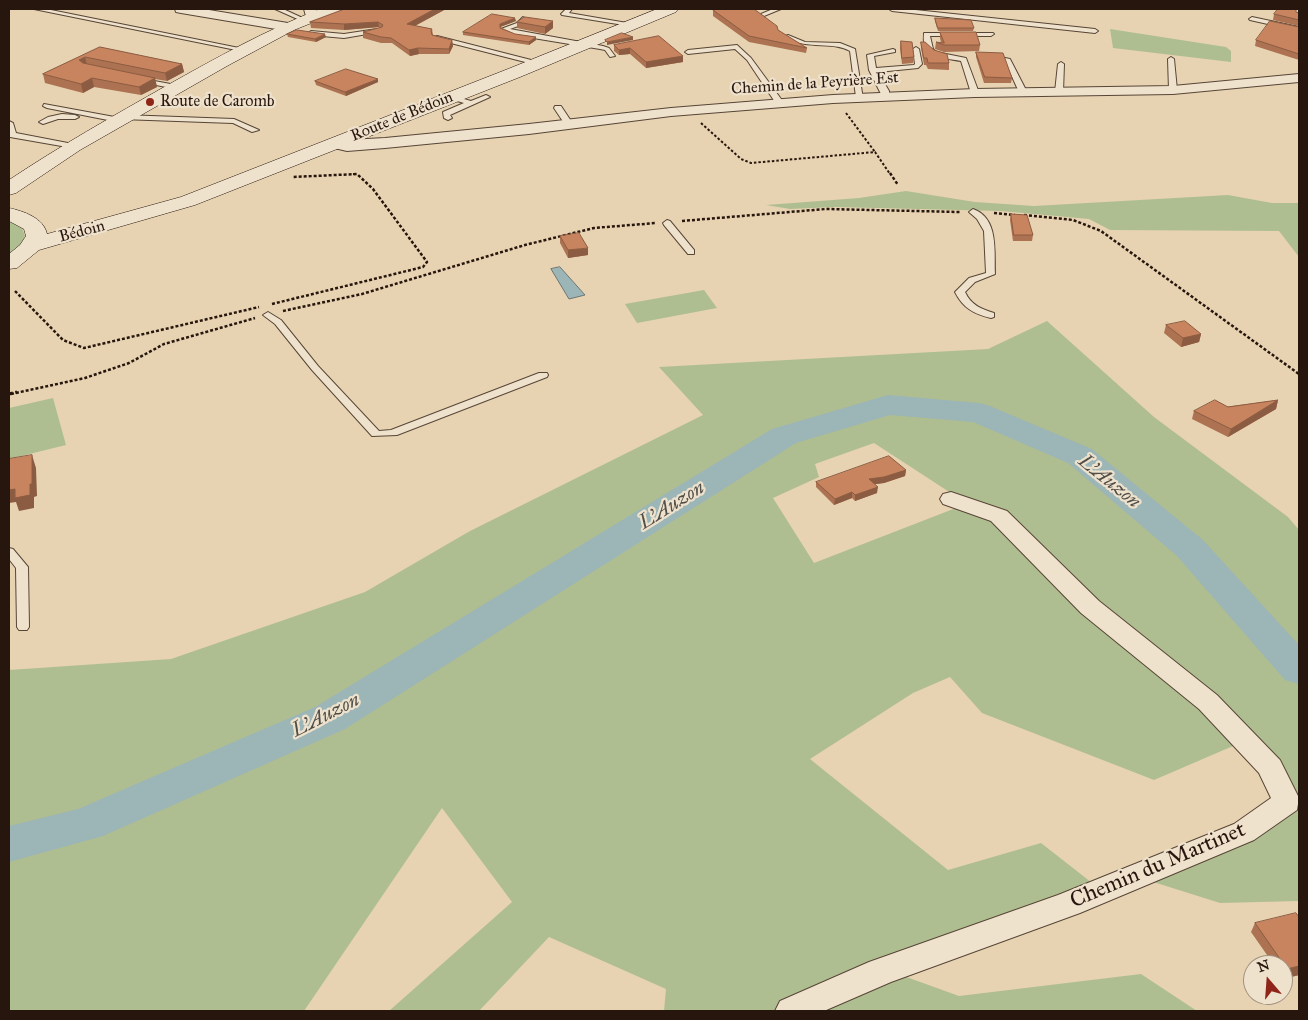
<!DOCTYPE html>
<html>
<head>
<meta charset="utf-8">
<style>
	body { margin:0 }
	#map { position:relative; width:1308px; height:1020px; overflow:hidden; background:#e7d3b2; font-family:"IM FELL Great Primer",serif }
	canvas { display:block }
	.frame { position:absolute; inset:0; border:10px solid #27160d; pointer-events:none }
	.north { position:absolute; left:1243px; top:955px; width:50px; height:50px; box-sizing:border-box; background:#efe2cd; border:1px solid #9f9080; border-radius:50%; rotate:342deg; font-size:14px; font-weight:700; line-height:20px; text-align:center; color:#27160d }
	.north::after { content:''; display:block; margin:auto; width:18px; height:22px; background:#8f2418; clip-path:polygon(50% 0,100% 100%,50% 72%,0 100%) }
</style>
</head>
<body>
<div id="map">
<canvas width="1308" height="1020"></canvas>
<div class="frame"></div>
<div class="north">N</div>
</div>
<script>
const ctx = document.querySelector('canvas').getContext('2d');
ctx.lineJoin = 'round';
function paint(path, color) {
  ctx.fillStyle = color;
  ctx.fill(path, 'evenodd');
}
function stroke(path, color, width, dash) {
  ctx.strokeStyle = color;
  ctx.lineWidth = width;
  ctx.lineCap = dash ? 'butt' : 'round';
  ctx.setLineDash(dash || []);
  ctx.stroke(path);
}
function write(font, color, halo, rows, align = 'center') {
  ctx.font = font + ' "IM FELL Great Primer",serif';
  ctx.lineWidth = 4.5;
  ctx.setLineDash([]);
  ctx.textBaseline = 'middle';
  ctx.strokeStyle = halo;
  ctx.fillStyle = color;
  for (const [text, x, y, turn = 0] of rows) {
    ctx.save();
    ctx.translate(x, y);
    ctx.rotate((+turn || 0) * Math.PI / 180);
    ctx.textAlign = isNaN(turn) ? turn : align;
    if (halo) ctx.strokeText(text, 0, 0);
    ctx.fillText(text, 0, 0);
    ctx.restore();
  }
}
const green = new Path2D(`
	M1110 29 1226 47 1231 51V62L1113 48Z
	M906 191 975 202 1034 206 1228 195 1272 203H1299V257L1279 231 1110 230 1089 219 1001 211 834 207 790 209 766 205 859 198Z
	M9 221 22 228 25 236 21 245 9 255Z
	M704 290 717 308 637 323 625 304Z
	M1047 321 1154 417 1288 517 1299 530V901L1220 903 1147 880 1247 839 1298 806 1283 773 1097 604 1006 514 957 497 874 443 815 464 819 477 773 498 814 563 961 506 994 518 1240 743 1154 780 982 713 950 677 913 693 810 759 948 870 1041 843 1096 886 876 966 959 996 1141 974 1197 1011H664L666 989 549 937 479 1011H389L512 902 442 808 304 1011H9V670L171 659 365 592 470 531 703 415 659 367 988 349Z
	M53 398 66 445 9 459V408Z`);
const water = new Path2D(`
	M560 267 585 295 569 299 551 269Z`);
const river = new Path2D(`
	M888 395 979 403 990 406 1092 449 1203 540 1299 645V684L1285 680 1177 556 1068 463 973 422 890 415 796 443 345 729 103 836 9 862V826L78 809 315 707 772 429Z`);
const pathFar2 = new Path2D(`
	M846 113 875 152
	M701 123 741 159 751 163 875 152 890 174
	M353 174H357`);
const pathFar1 = new Path2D(`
	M890 173 898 185
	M994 213 1015 215
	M1024 215 1073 220 1101 231 1299 374
	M682 221 826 209 960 212
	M15 291 63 340 84 348 259 307
	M272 304 423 267 427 262 373 189 357 174 293 177
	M283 311 362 294 525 245 594 228 656 223
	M11 394 85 378 129 363 164 344 255 318`);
const path = new Path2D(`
	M9 394 17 392`);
const service = new Path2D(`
	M34 9H46L249 50 246 52Z
	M275 9H283L307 20 302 21Z
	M566 9H572L569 13 633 24 630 26 562 15 561 14Z
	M773 9H781L764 16 761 14Z
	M889 9H906L1095 29 1098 31 1095 33 892 11Z
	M523 17 526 19 521 25 510 29 603 46 609 48 615 56 610 57 605 50 600 49 515 35 501 29 517 23Z
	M1252 17 1299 27V31L1250 20 1249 19Z
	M377 29 380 31 379 32 344 38 311 35 308 33 311 31 344 34Z
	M924 33H993L994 34 991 36H930L933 49 936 52 966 58 979 93 978 95 971 93 961 61C941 57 921 59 924 33Z
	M788 35 805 42 840 43 855 49 863 99 856 97 850 51C832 41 809 50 786 38V36Z
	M437 36 539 62 540 63 537 65 435 39V37Z
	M737 45 751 58 784 103 783 105H777L747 60 735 49 688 54 685 52 688 50Z
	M916 47 919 49 922 64 918 68 878 72 889 91V98H883L869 70 867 55 893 49 895 50V52L874 56 876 68 914 65 915 64 913 49Z
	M1171 57 1174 59 1177 90 1173 92 1169 90 1168 59Z
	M1005 58 1010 59 1027 92 1026 94 1019 92 1004 59Z
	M1061 62 1064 64 1063 92 1059 94 1055 92 1058 64Z
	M138 78 176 85 180 87 176 89 141 82 137 80Z
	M450 95 471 101 486 95 490 97 450 115 452 118 448 120 444 118 443 112 464 103 450 99Z
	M44 104 120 118V115H123L234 119 259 130 252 132 233 123 121 119V122H118L47 108 43 106Z
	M555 106H561L573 124 572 126H566L554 108Z
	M62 114 75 115 79 117 75 119H58L43 124 39 122 48 117Z
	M9 121 13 123 16 133 73 144 77 146 73 148 10 137Z
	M973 209C999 218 994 252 995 274L975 282 965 292C971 305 981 309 994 313V317L991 318C974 314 963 308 955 292L969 278 986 273 984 231 977 219 969 212Z
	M667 220 670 221 694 250V254H688L664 225 663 223Z
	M268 312 281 320 318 366 379 431 391 430 539 373H547L548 375 547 377 397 435 372 436 312 370 275 324 263 315Z
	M9 548 13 549 28 567 29 627 27 630H19L17 627 16 568 9 559Z`);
const minor = new Path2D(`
	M175 9H203L288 23 295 27 288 31 181 13 176 12Z
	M304 9H316L319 17 317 20H307Z
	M1299 74V82L1173 94 975 97 833 103 671 116 529 134 385 148 347 151 330 147 327 144 330 141 385 138 529 124 671 108 833 95 975 89 1173 86Z
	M951 492 1007 511 1099 601 1217 695 1280 760 1299 798 1297 810 1254 840 1080 913 891 982 824 1011H775L780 1001 869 962 1058 895 1234 824 1271 798 1259 773 1199 709 1081 613 991 521 943 504 940 499 943 494Z`);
const secondary = new Path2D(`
	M320 9H341L339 12 294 30 227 66 80 150 16 193 9 195V180C60 146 113 116 166 86 216 58 266 30 320 9Z
	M657 9H678L676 12 520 77 195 205 39 250 17 268 9 269V254L20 245 26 236 24 229 9 221V208C23 211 44 218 47 234L181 197 508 69Z`);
const wall = new Path2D(`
	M345 9H446L415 26 432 29 433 35 452 40 453 46 449 54H419L410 56 392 43H381L363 38V32L380 28 379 27 344 30 311 28 310 22Z
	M713 10 778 30 807 48 806 53 749 42 713 16Z
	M1296 12 1299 13V26L1273 20 1274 14Z
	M935 18 974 28 973 31H938L935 21Z
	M516 21 500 27 515 34 536 37V40L529 45 463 35V32Z
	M553 21V28L545 34 517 28V22Z
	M1299 27V60L1255 46 1256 40Z
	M940 32 980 45 979 51 944 52 935 49 936 42 941 43 940 38Z
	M287 34 326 37 316 42 288 37Z
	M659 36 683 62 646 68 630 54 619 55 614 51V45Z
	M901 41 914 57 913 63 902 64 900 48Z
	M921 42 934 50 949 63V70L928 69 926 65H924L921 48Z
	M100 47 182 64 184 72 167 81 155 79 157 87 141 95 94 87 83 93 45 83 43 74Z
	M976 52 1012 78 1011 83H984L976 57Z
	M315 81 378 82 346 96 316 85Z
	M1011 214 1033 235 1032 241H1013L1010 220Z
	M560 236 588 255 568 258 560 243Z
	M1166 325 1201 334 1199 342 1181 347 1164 333Z
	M1278 400 1276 409 1228 437 1192 419 1194 411Z
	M906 470 905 476 884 483 875 484 877 493 855 501 852 498 834 505 816 487V482Z
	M1299 917V975L1283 979V965H1274L1251 932 1255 923Z`);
const shadedWall = new Path2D(`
	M435 9H446L407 30V24Z
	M515 18 516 21 500 27V24Z
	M553 21V28L545 34V27Z
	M378 22 379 27 344 30V24Z
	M325 34 326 37 316 42 315 39Z
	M536 37V40L529 45V42Z
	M633 37V40L607 45V42Z
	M452 40 453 46 449 54V49Z
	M418 48 419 54 410 56 409 50Z
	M630 48V54L619 55V50Z
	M683 56V62L646 68V62Z
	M85 57 87 65 81 68 79 60Z
	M182 64 184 72 167 81 165 73Z
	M92 78 94 87 83 93 81 84Z
	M155 78 157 87 141 95 139 87Z
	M378 79V82L346 96 345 92Z
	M588 248V255L568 258V250Z
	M1201 334 1199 342 1181 347 1183 338Z
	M1278 400 1276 409 1228 437 1231 429Z
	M32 455 36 468 37 496 34 497V508L19 511 16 502 9 503V490Z
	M906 470 905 476 884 483 869 485V479Z
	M878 487 877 493 855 501V495Z
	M852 492V498L834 505 835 499Z
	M1299 966V975L1283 979 1287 969Z`);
const building = new Path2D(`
	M345 9H435L407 24 432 29 431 31 432 35 452 40 449 49 418 48 409 50 391 38 381 37 363 32 382 27 383 25 378 22 344 24 310 22Z
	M717 9H754L777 26 778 30 807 48 749 36 713 10Z
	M1278 9H1296V12L1299 13V20L1274 14Z
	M492 14 515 18 500 24V28L515 34 536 37 529 42 463 32Z
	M525 17 553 21 545 27 517 22Z
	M935 18 971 20 974 28H938Z
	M1270 21 1299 27V54L1256 40Z
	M297 30 325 34 315 39 287 34Z
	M940 32H976L980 45H944L936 42 944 43Z
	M622 33 633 37 607 42 605 40Z
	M659 36 683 56 646 62 630 48 619 50 614 45Z
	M901 41 912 42 914 57 902 58Z
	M921 42H925L934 50 947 54 949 63H928L927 58H924Z
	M100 47 182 64 165 73 85 57 79 60 83 63 155 78 139 87 92 78 81 84 43 74Z
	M976 52 1003 53 1012 78 985 77Z
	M346 69 378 79 345 92 315 81Z
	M1011 214 1027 215 1033 235H1014Z
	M579 233 588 248 568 250 560 236Z
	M1185 321 1201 334 1183 338 1166 325Z
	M1215 400 1228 407 1278 400 1231 429 1194 411Z
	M32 455V484H30V495L15 498V489L9 490V459Z
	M889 456 906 470 884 477 869 479 878 487 855 495 852 492 835 499 816 482Z
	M1296 913 1299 917V966L1287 969 1255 923Z`);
const markers = [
	[150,102,5,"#8f2418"]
];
const farStreetnames = [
	["Chemin de la Peyrière Est",815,84,-4],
	["Route de Bédoin",402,117,-22],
	["Bédoin",82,232,-15]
];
const farPoinames = [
	["Route de Caromb",160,102]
];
const waterNames = [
	["L'Auzon",1109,482,39],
	["L'Auzon",672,506,-32],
	["L'Auzon",326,716,-27]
];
const nearStreetnames = [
	["Chemin du Martinet",1158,866,-23]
];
paint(green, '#afbe90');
paint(water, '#9cb5b7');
stroke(water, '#6d7573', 1);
paint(river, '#9cb5b7');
stroke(service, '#574536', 2);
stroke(minor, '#574536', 2);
stroke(secondary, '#27160d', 1);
stroke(pathFar2, '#27160d', 2, [2.5, 2]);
stroke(pathFar1, '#27160d', 2.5, [3, 2]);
stroke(path, '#27160d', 3, [4, 2.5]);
paint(service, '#efe2cd');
paint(minor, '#efe2cd');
paint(secondary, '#efe2cd');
paint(wall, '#ac7251');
paint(shadedWall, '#8c5c42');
paint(building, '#c8845e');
stroke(building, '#8c5c42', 1);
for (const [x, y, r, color] of markers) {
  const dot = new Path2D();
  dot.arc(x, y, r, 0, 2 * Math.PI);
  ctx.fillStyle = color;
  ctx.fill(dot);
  stroke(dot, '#efe2cd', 2);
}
write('16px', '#27160d', '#efe2cd', farStreetnames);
write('16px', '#27160d', '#efe2cd', farPoinames, 'left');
write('italic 20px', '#504e48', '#efe2cd', waterNames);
write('22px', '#27160d', '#efe2cd', nearStreetnames);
</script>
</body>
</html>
